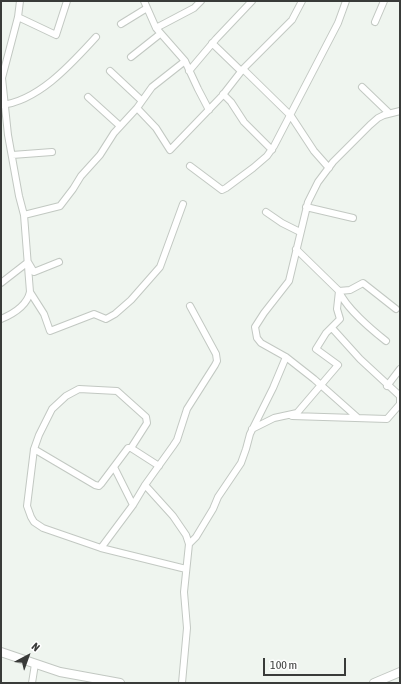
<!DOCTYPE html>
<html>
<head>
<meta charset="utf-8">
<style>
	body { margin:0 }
	#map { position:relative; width:401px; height:684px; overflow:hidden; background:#eff5ef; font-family:"Asap Condensed",sans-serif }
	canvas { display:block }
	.frame { position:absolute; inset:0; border:2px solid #393b39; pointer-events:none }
	.north { position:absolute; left:8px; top:636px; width:40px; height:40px; -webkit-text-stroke:3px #fff; paint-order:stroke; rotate:41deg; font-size:11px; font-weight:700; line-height:16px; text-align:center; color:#393b39 }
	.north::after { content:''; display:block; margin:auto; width:14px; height:18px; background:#393b39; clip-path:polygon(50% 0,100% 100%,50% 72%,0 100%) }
	.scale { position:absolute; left:263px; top:658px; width:83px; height:18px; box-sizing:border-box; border:2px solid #393b39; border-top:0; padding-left:5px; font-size:12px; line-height:14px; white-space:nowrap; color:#393b39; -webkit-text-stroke:3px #fff; paint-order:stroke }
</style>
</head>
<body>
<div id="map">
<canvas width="401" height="684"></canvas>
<div class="frame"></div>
<div class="north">N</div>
<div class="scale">100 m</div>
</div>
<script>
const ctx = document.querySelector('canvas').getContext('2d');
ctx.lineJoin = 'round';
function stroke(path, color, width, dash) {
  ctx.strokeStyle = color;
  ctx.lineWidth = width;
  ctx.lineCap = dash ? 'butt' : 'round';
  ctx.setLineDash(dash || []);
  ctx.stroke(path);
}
const minor = new Path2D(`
	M144 1 156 28 185 61 198 89 209 110
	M18 17 56 35 67 1
	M375 22 384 1
	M121 24 147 8
	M156 28 194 8 201 1
	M212 43 241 71
	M131 57 160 34
	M243 69 291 116 314 151 329 168
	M110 71 141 100
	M189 71 216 39 252 1
	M362 87 389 113
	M223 94 231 102 244 122 272 150
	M88 97 120 126
	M1 105C39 101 72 63 96 37
	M137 108 156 128 170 150 222 96 243 69 292 20 302 1
	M12 155 52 152
	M190 166 222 190 226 188 253 168 267 156 274 146 338 23 346 1
	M306 207 353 218
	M266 212 282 223 300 232
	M24 215 60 206 73 189 81 176 100 155 114 133 137 108 152 87 185 61
	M1 283 28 262 34 272 59 262
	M30 292 44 314 50 331 94 314 106 319 115 314 131 300 160 267 183 204
	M1 319C13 314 27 305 30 292L24 215 19 196 8 135 2 78 18 17 20 1
	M386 341C372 330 345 307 339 291L350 290 363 283 396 309
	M286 357 314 379 358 418
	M387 386 400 369
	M292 416 387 419 400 404V396L360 359 332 328
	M252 429 274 418 297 413 338 365 316 349 326 333 340 319 337 309 339 291 296 249
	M131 448 147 423 146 417 117 391 79 389 66 396 52 409 39 435 34 449 27 506 31 517 34 522 43 528 101 548 186 569
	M34 449 95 485 99 486 101 484 128 448H131L159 466
	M114 467 133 505
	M145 485 173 516 186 535 189 544 184 592 187 628 182 683
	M189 544 196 537 213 509 218 497 241 463 246 449 250 434 273 388 286 357 261 343 257 338 255 327 264 313 289 281 308 202 318 182 333 162 370 125 378 118 384 115 400 111
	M101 548 133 505 145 485 173 446 177 440 187 409 215 365 217 361 216 354 190 306
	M32 683 35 664`);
const major = new Path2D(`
	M1 652 60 672 120 683
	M374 683 400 672`);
stroke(minor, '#c2c8c2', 8);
stroke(major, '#c2c8c2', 10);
stroke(minor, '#fff', 6);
stroke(major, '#fff', 8);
</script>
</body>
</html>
